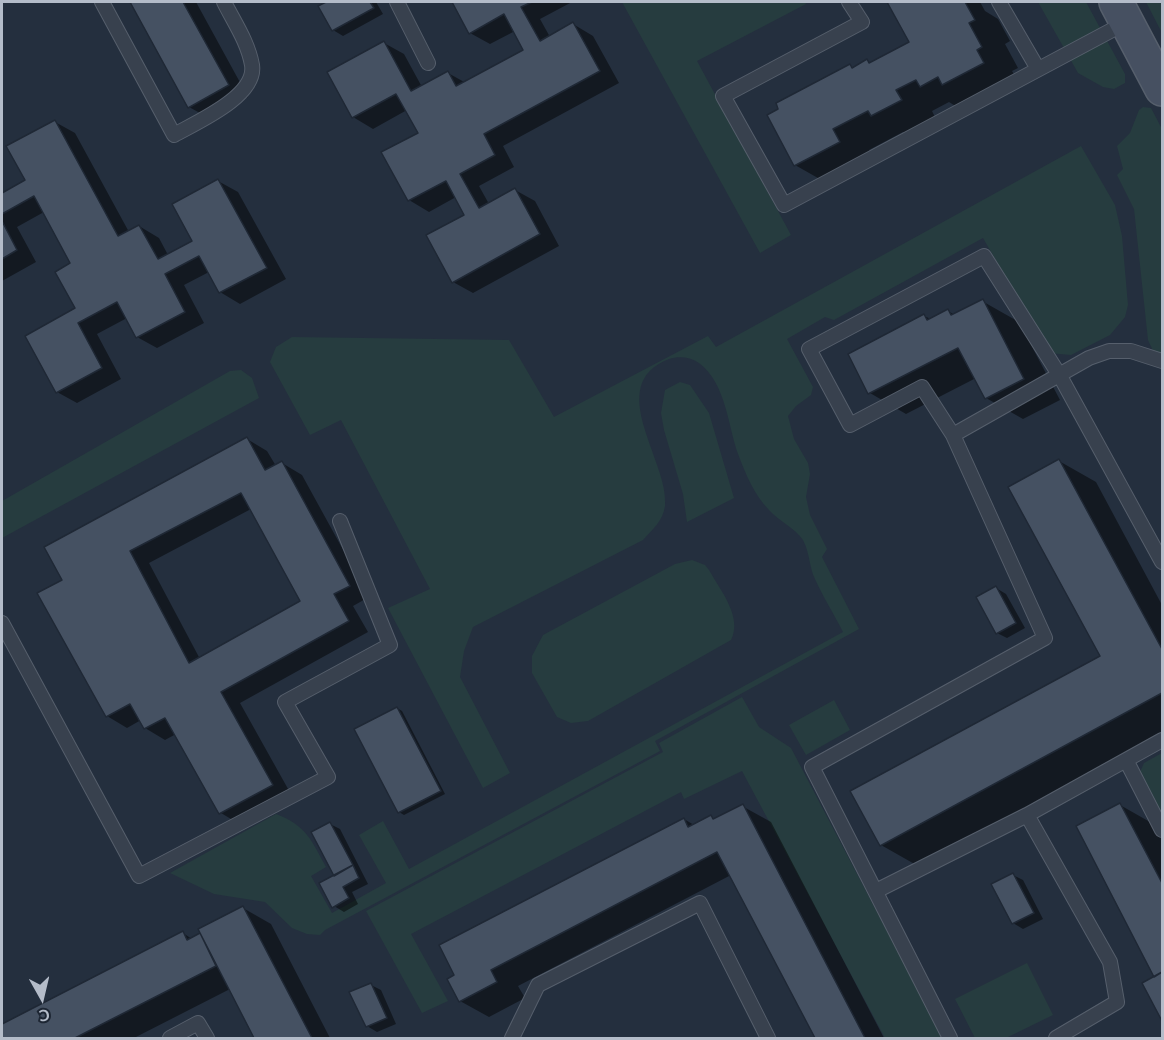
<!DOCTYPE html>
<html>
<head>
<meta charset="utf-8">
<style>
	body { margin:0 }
	#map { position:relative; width:1164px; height:1040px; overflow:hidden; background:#242f3e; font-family:Mulish,sans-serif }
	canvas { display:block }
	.frame { position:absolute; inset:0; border:3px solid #b4bcc9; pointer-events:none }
	.north { position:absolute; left:12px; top:968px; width:60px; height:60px; -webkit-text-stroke:4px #1d2633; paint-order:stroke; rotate:172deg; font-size:16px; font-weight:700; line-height:24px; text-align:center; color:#b4bcc9 }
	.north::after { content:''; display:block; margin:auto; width:21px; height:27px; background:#b4bcc9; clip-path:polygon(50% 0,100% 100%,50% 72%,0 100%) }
</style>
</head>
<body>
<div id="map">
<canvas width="1164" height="1040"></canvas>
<div class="frame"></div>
<div class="north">С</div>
</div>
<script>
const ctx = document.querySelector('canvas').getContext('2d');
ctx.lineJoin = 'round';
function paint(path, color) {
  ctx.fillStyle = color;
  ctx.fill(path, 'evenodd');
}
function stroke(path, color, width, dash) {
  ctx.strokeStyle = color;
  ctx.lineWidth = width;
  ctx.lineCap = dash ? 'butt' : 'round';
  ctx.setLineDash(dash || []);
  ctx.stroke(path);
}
const green = new Path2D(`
	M622 2H805L806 4 697 61 791 235 760 253Z
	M1038 2H1086L1125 74V83L1114 89 1103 87 1078 73Z
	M1146 2H1162V33Z
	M1143 107 1151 108 1162 129V357L1154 353 1148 340 1134 209 1117 175 1123 169 1117 146 1130 133 1139 110Z
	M1081 146 1115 205 1122 236 1128 305 1125 317 1110 335 1071 355 1049 353 983 238 834 320 825 317 787 339 813 387 811 395 796 406 788 416 794 439 808 463 810 474 806 497 810 515 827 549 822 557 859 629 655 741 660 751 325 930 320 935 307 934 292 928 265 902 214 894 170 873 276 814C307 826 311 840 326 867L311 876 332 913 386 883 359 835 383 821 409 869 843 632C834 614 823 597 815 579 809 567 810 553 803 540 795 528 779 521 769 510 755 496 745 473 738 454 728 426 726 383 699 363 691 357 679 356 669 359 602 385 670 462 665 506 663 521 652 530 643 540L473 627 464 651 460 677 510 773 483 788 388 608 430 589 341 420 310 435 270 362 276 347 292 337 509 340 554 417 708 336 716 347Z
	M241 370 252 378 259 398 2 538V501L230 371Z
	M680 382 690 385 709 413 734 498 687 522 683 494 664 430 661 413 665 390Z
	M692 560 705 565 709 570C720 590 743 617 731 640L588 721 571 723 557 717 532 673V656L543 635 675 564Z
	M742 697 759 727 791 748 943 1038H885L742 771 684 799 681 792 411 934 448 1001 422 1013 366 911 663 752 659 743Z
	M834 700 850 730 806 755 789 725Z
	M1162 753V816L1140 772 1144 763Z
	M1027 963 1053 1015 1006 1038H975L955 999Z`);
const shadow = new Path2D(`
	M132 2H196L248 97 209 118 189 107Z
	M329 2H376L383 14 343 36 333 30 320 7Z
	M453 2H572L540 19 550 37 573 24 593 36 619 83 503 146 514 167 479 186 489 204 515 190 535 201 559 246 473 293 453 282 466 215 456 197 429 212 409 200 420 133 407 110 373 129 353 117 384 43 404 54 422 87 448 73 466 83 526 51 515 31 490 44 470 33Z
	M889 2H980L985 11 998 19 1010 41 1005 44 1018 68 1012 71 1020 84 957 107 949 102 932 111 937 121 909 136 903 132 869 150 876 163 832 186 795 165 850 66 854 68 867 61 872 63 911 43Z
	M55 122 75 133 129 232 139 226 159 238 168 255 194 241 218 181 238 192 286 279 240 304 220 292 209 272 184 285 204 323 157 348 137 337 127 318 97 334 121 379 77 403 57 392 77 309 72 264 44 212 17 227 36 262 2 281V194L27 180Z
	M982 301 1019 322 1060 400 1023 419 986 398 976 378 906 414 870 393 924 316 931 319 948 311 955 315Z
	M247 439 267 451 276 466 282 463 302 475 369 597 353 606 368 632 240 703 292 796 241 825 221 813 176 734 165 740 145 728 141 720 127 728 107 716 64 580ZM251 509 302 602 200 659 149 563Z
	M1059 461 1096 482 1162 605V734L918 866 881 845 1102 656Z
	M996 588 1006 594 1025 628 1007 638 997 633Z
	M397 708 402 711 445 794 404 815 399 812Z
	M1120 805 1157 826 1162 837V1018L1144 983 1156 977Z
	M742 806 771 822 884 1038H817L731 875 518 986 525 998 489 1017 460 1001 449 979 684 819 694 825 711 817 716 820Z
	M330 824 340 829 368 884 352 892 358 904 344 912 334 906 336 876Z
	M1013 875 1023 880 1043 919 1023 929 1013 923Z
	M243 908 271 924 330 1038H256L230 989 134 1038H2V1026L183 933 192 939Z
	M371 985 381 990 396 1024 377 1032 367 1026Z`);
const building = new Path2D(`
	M130 2H183L229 85 188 108Z
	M326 2H370L374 8 332 31 318 6Z
	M452 2H532L521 7 540 41 573 22 600 71 484 134 495 155 460 174 479 208 515 188 540 234 452 283 426 235 464 215 446 181 408 201 381 152 418 133 396 94 352 118 327 72 384 41 411 91 448 71 456 86 523 50 504 14 469 34Z
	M887 2H965L975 20 969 23 982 47 977 50 984 63 942 85 938 77 920 87 916 80 896 90 902 100 871 116 868 111 833 129 840 142 794 166 767 115 778 109 776 103 850 64 852 68 867 59 869 63 909 42Z
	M55 120 118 236 139 225 158 259 192 241 172 204 218 179 267 268 219 293 199 256 165 274 185 312 136 338 117 302 78 323 102 368 56 393 25 336 75 308 55 272 70 263 34 196 2 214V193L25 180 6 146Z
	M2 221 17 250 2 259Z
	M983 299 1024 379 985 399 958 348 868 394 848 354 924 314 927 320 948 309 951 315Z
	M247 437 265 470 282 461 350 586 334 594 349 621 221 692 273 785 219 814 165 718 144 729 130 704 106 717 37 593 62 580 44 547ZM241 493 300 601 189 663 130 551Z
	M1059 459 1162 649V693L880 846 850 791 1100 656 1008 487Z
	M996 586 1016 623 996 634 976 597Z
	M397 707 441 791 398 813 354 729Z
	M1120 803 1162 883V972L1154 977 1076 826Z
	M743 804 865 1038H815L717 852 491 970 497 982 459 1002 447 979 454 975 439 945 684 818 688 827 711 815 713 819Z
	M330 822 353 865 334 876 311 832Z
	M353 865 359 878 343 887 349 898 332 908 319 883Z
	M1013 873 1034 913 1012 924 991 884Z
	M243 906 312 1038H254L198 929Z
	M183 931 187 940 200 933 216 966 75 1038H2V1024Z
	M1162 972V1021L1142 983Z
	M371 983 387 1018 366 1027 349 992Z`);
const lane = new Path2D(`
	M102 2 174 135C197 122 257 96 252 65 248 42 234 22 224 2
	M397 2 428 63
	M849 2 862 22 723 96 784 205 1127 22
	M999 2 1038 69
	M1162 361 1131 351H1109L1089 358 953 435 922 387 850 425 809 349 984 256 1060 376 1162 562
	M2 623 139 876 328 777 285 702 390 645 340 521
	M1126 760 1162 830
	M1027 815 1110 962 1117 1002 1056 1038
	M876 891 1027 815 1162 740
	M170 1038 198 1023 207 1038
	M512 1038 538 985 700 903 768 1038
	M950 1038 812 767 1045 638 953 435`);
const secondary = new Path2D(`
	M1116 2 1162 89`);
paint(green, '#263c3f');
paint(shadow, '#0007');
paint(building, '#455162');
stroke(building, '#1f2835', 1.5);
stroke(lane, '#565f6c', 16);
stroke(secondary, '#565f6c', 36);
stroke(lane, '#38414e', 14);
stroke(secondary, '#465061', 33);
</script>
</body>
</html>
